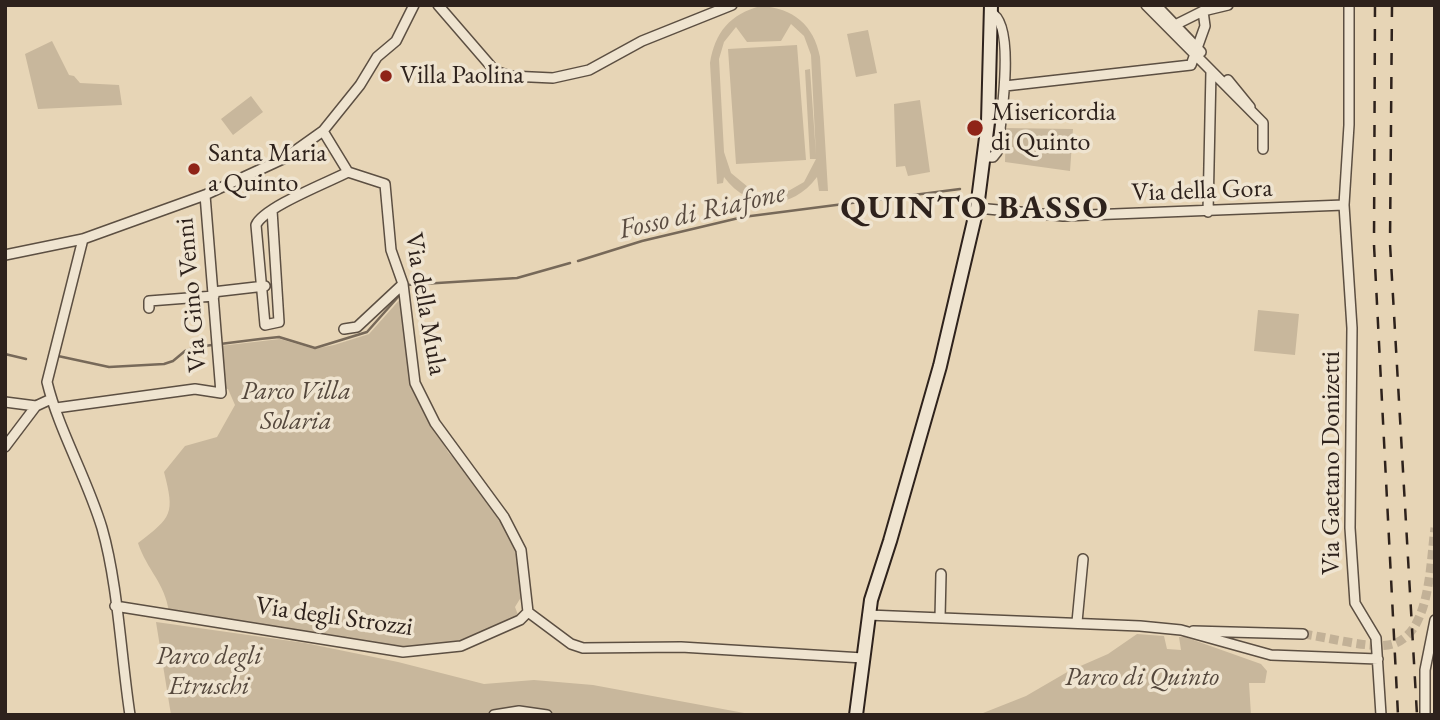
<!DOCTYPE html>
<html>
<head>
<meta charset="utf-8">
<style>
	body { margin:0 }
	#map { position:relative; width:1440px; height:720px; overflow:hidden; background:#e7d5b6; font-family:"EB Garamond",serif }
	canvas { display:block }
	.frame { position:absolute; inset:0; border:7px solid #2e221c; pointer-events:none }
</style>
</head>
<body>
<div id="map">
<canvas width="1440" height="720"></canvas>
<div class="frame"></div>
</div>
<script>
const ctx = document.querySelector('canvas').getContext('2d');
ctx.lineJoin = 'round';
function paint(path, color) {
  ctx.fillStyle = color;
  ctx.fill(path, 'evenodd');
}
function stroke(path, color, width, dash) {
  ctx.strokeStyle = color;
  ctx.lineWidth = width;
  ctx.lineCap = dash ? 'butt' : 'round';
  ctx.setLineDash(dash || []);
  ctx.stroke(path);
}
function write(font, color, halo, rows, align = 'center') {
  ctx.font = font + ' "EB Garamond",serif';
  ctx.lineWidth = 7;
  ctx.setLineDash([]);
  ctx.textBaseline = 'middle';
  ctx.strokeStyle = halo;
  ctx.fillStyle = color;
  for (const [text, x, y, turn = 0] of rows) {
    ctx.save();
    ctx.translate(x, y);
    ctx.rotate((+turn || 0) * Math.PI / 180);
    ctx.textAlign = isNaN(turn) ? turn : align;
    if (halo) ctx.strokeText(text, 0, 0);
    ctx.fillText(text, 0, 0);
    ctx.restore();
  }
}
const green = new Path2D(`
	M761 6C793 8 814 25 820 57L828 191H819L817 177C792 211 749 211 724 177L723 183 717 184 710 63C715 32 730 14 761 6ZM791 24 804 36 811 55 816 155 810 69 805 70 810 159H816L804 182 783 194 754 192 731 173 724 152 719 59 724 42 736 27 747 42 781 41Z
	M868 30 877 73 856 77 847 34Z
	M52 41 69 75 74 76 80 83 119 85 122 105 38 109 25 54Z
	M797 45 806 160 736 164 728 49Z
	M251 96 263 112 233 135 221 119Z
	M920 100 930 172 908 176 905 166 896 167 894 104Z
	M1006 128 1073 129 1070 171 1005 162Z
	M402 297 411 386 448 452 478 484 503 519 519 553V579L523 594 515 607 520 620 483 638 403 652 169 612C165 583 147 570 138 543 172 517 175 514 164 472L185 446 217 437 235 405 228 389 222 388 220 346 280 339 314 349 334 345 369 334Z
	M1258 310 1299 314 1295 355 1254 351Z
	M156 622 305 643 398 662 484 684 534 680 593 685 755 715H171Z
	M1137 634 1164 636 1167 649 1181 650 1179 637H1185L1261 664 1267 671 1265 683H1249L1251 715H978L1026 696 1069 671 1108 654Z`);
const stream = new Path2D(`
	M578 261 642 241 743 217 960 189
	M406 285 517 278 570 263
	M5 354 26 359
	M58 356 109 367 164 364 173 361 185 351 196 347 260 339 279 337 315 348 367 332 398 297`);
const streetTunnel = new Path2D(`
	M1303 634C1327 637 1366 648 1388 645 1431 639 1430 562 1435 528`);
const street = new Path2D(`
	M438 5 495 71 510 76 553 78 589 70 642 41 732 5
	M1146 5 1263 123V149
	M1156 5 1201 52
	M1349 5V125L1344 205 1352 328 1350 528 1355 603 1376 638 1381 715
	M1203 11 1228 5
	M1228 80 1250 107
	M1005 86 1191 65 1205 26 1203 11 1175 25
	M323 131 348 172 385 184 391 250 403 284 415 383 435 423 504 517 521 550 528 612
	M984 157H993L997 152C1000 128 1017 23 991 13
	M977 208 1063 216 1344 205
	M272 210 279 322 265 325 256 225C264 207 329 182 348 172
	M1208 212 1211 71
	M83 239 47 382C59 431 87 478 102 528 118 584 121 656 130 715
	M5 255 83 239 205 195 285 158 323 131 360 85 377 57 396 41 414 5
	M213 292 265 286
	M149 308V301L214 296
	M344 329 357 327 403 284
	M5 402 36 406
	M56 408 195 389 221 393 205 195
	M5 447 36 406 51 399
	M115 606 403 652 461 646 520 620 528 612
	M528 612 571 644 583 648 681 647 863 658
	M868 615 1140 626 1181 630 1271 655 1378 659
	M940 618 941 574
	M1077 622 1083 559
	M1193 631 1303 634
	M494 715 519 711 547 715
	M1425 715V670L1435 620`);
const secondary = new Path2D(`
	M856 715 871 600 890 541 940 366 977 208 988 122 991 5`);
const rail = new Path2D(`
	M1375 5 1374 245 1398 715
	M1392 5 1390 244 1417 715`);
const markers = [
	[386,76,7,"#8f2418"],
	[975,128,9,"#8f2418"],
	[194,169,7,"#8f2418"]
];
const poiNames = [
	["Villa Paolina",400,76],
	["Misericordia",991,113],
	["di Quinto",991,143],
	["Santa Maria",208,154],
	["a Quinto",208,184]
];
const streetNames = [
	["Via della Gora",1202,191,-2],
	["Via Gino Venni",192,295,-95],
	["Via della Mula",425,304,80],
	["Via Gaetano Donizetti",1332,463,-90],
	["Via degli Strozzi",334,617,8]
];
const parkNames = [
	["Parco Villa",296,392],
	["Solaria",296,422],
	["Parco degli",209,657],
	["Etruschi",209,687],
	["Parco di Quinto",1142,678]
];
const waterNames = [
	["Fosso di Riafone",702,212,-13]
];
const districtNames = [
	["QUINTO BASSO",975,209]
];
paint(green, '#c8b79c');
stroke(stream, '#776959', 2.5);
stroke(streetTunnel, '#c2b197', 9, [9, 4.5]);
stroke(street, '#5c4f42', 12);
stroke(secondary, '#2e221c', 16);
stroke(street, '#efe4d0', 9);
stroke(secondary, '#efe4d0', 12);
stroke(rail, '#2e221c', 2.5, [12, 12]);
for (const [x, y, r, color] of markers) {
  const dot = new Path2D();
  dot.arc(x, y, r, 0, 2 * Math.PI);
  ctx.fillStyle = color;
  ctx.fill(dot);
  stroke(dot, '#efe4d0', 2.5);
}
write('26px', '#2e221c', '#efe4d0', poiNames, 'left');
write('26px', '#2e221c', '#efe4d0', streetNames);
write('italic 26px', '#54473c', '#efe4d0', parkNames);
write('italic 28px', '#594b40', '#efe4d0', waterNames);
ctx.letterSpacing = '2px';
write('bold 33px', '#2e221c', '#efe4d0', districtNames);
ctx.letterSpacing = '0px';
</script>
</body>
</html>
